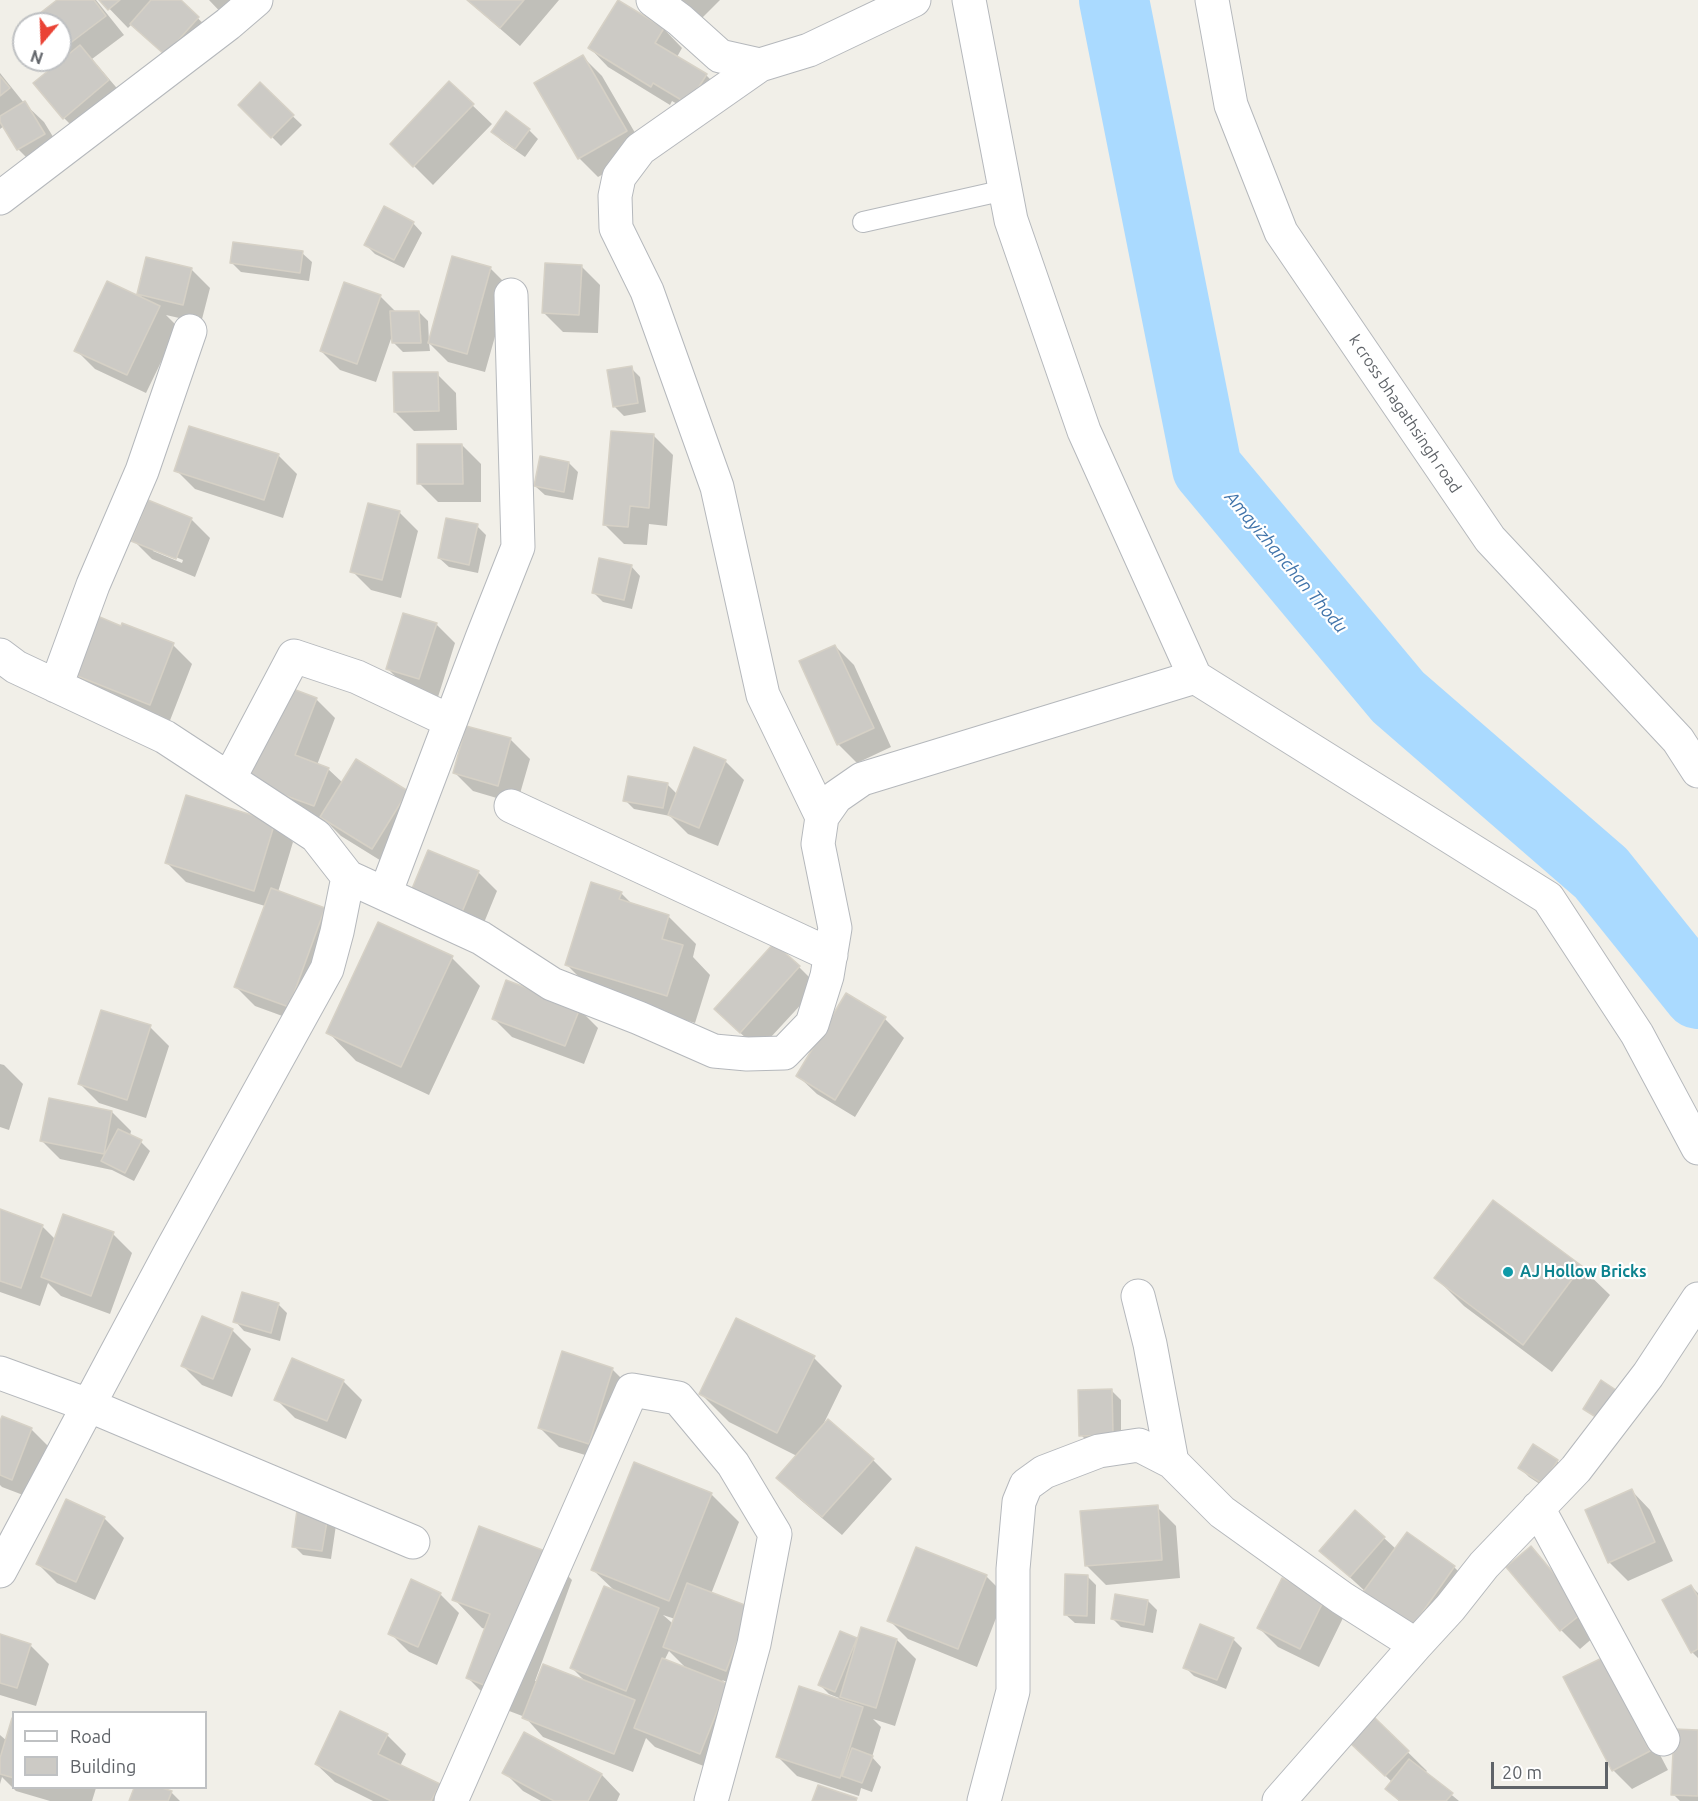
<!DOCTYPE html>
<html>
<head>
<meta charset="utf-8">
<style>
	body { margin:0 }
	#map { position:relative; width:1698px; height:1801px; overflow:hidden; background:#f1efe8; font-family:Ubuntu,sans-serif }
	canvas { display:block }
	.legend { position:absolute; left:12px; top:1711px; width:195px; height:78px; box-sizing:border-box; background:#fff; border:2px solid #bfc1c3; margin:0; padding:8px 10px; list-style:none; font-size:18px; color:#5f6368 }
	.legend li { display:flex; align-items:center; gap:12px; height:30px }
	.legend b { width:30px; border:2px solid #bfc1c3 }
	.north { position:absolute; left:12px; top:12px; width:60px; height:60px; box-sizing:border-box; background:#fff; border:2px solid #bfc1c3; border-radius:50%; rotate:199deg; font-size:16px; font-weight:700; line-height:24px; text-align:center; color:#5f6368 }
	.north::after { content:''; display:block; margin:auto; width:21px; height:27px; background:#ea4335; clip-path:polygon(50% 0,100% 100%,50% 72%,0 100%) }
	.scale { position:absolute; left:1491px; top:1762px; width:117px; height:27px; box-sizing:border-box; border:3px solid #5f6368; border-top:0; padding-left:8px; font-size:18px; line-height:21px; white-space:nowrap; color:#5f6368; -webkit-text-stroke:4px #fff; paint-order:stroke }
</style>
</head>
<body>
<div id="map">
<canvas width="1698" height="1801"></canvas>
<ul class="legend">
<li><b style="height:8px;background:#fff"></b>Road</li>
<li><b style="height:16px;background:#cccac5"></b>Building</li>
</ul>
<div class="north">N</div>
<div class="scale">20 m</div>
</div>
<script>
const ctx = document.querySelector('canvas').getContext('2d');
ctx.lineJoin = 'round';
function paint(path, color) {
  ctx.fillStyle = color;
  ctx.fill(path, 'evenodd');
}
function stroke(path, color, width, dash) {
  ctx.strokeStyle = color;
  ctx.lineWidth = width;
  ctx.lineCap = dash ? 'butt' : 'round';
  ctx.setLineDash(dash || []);
  ctx.stroke(path);
}
function write(font, color, halo, rows, align = 'center') {
  ctx.font = font + ' Ubuntu,sans-serif';
  ctx.lineWidth = 4.5;
  ctx.setLineDash([]);
  ctx.textBaseline = 'middle';
  ctx.strokeStyle = halo;
  ctx.fillStyle = color;
  for (const [text, x, y, turn = 0] of rows) {
    ctx.save();
    ctx.translate(x, y);
    ctx.rotate((+turn || 0) * Math.PI / 180);
    ctx.textAlign = isNaN(turn) ? turn : align;
    if (halo) ctx.strokeText(text, 0, 0);
    ctx.fillText(text, 0, 0);
    ctx.restore();
  }
}
const shadow = new Path2D(`
	M59 0H96L124 35 92 59 127 100 83 137 64 118 69 56 60 47V24H43Z
	M101 0H178L217 36 185 73 132 24 128 28Z
	M209 0H249L228 20Z
	M467 0H559L520 46Z
	M681 0H720L701 19Z
	M618 2 664 29 682 48 677 57 706 75 725 94 708 122 672 101 670 105 608 67 590 48Z
	M583 57 602 76 645 150 598 177 579 158Z
	M0 73 24 103 44 122 63 153 37 168 18 149 4 126 0 129Z
	M449 83 492 124 433 185 392 144Z
	M260 85 302 125 281 146 240 105Z
	M529 130 538 139 525 157 502 141 493 132Z
	M384 208 413 223 422 233 404 268 375 254 366 245Z
	M302 253 312 262 309 281 241 272 231 262Z
	M581 266 600 285 598 333 563 332 544 313Z
	M490 268 509 287 485 372 448 362 429 343 430 351 403 352 394 343 393 333 376 382 340 370 321 351 380 296 397 313 419 312 428 321 429 342Z
	M191 269 210 288 201 323 166 315 178 327 146 393 95 369 76 350 145 301 139 294Z
	M631 368 640 377 646 412 624 416 615 407Z
	M437 374 456 393 457 430 414 431 395 412Z
	M654 436 673 455 667 526 649 524 647 545 624 544 605 525Z
	M462 445 481 464V502H438L419 483Z
	M278 455 297 474 283 518 195 489 176 470Z
	M569 463 578 472 573 500 545 495 535 486Z
	M399 512 418 531 401 598 371 590 352 571Z
	M191 519 210 538 195 577 152 559 133 540ZM153 548 183 560 182 563 153 551Z
	M477 526 486 535 478 573 449 567 439 558Z
	M631 566 640 576 632 609 603 602 594 593Z
	M436 624 455 643 438 697 407 688 388 669Z
	M123 625 173 645 192 664 169 723 86 690 67 671 121 628Z
	M835 646 854 665 891 747 857 763 838 744Z
	M316 699 335 718 317 765 328 769 343 783 407 792 391 867 341 836 327 822 269 800Z
	M467 728 511 740 530 759 517 804 473 791 454 772Z
	M725 761 744 780 718 846 688 834 670 816 634 809 625 800 667 784 677 794Z
	M274 823 293 842 278 892 325 910 343 929 307 1025 255 1006 236 987 265 906 186 882 167 863Z
	M478 872 497 891 481 930 432 909Z
	M621 893 633 905 668 916 696 944 693 957 710 975 695 1023 595 993 567 965Z
	M452 958 480 986 429 1095 356 1061 328 1032Z
	M799 967 818 986 759 1050 735 1028Z
	M579 1009 598 1028 584 1064 512 1037 493 1018Z
	M885 1019 904 1038 855 1117 817 1094 798 1076Z
	M150 1027 169 1046 146 1118 99 1103 80 1084Z
	M0 1064 4 1065 23 1084 9 1130 0 1127Z
	M112 1112 131 1131 130 1136 141 1142 150 1151 134 1181 112 1170 60 1159 41 1140Z
	M1493 1202 1581 1267 1610 1295 1552 1372 1464 1306 1436 1278Z
	M0 1211 42 1226 56 1240 113 1234 132 1253 110 1314 61 1296 48 1283 40 1306 0 1292Z
	M278 1304 287 1313 280 1341 244 1331 235 1321Z
	M232 1330 251 1349 232 1397 202 1385 183 1366Z
	M814 1358 842 1386 823 1425 873 1460 892 1479 842 1535 797 1497 778 1478 797 1456 729 1422 701 1394Z
	M612 1369 631 1388 608 1462 559 1447 540 1428Z
	M343 1381 362 1400 346 1439 295 1418 276 1399Z
	M1112 1391 1121 1400V1444H1090L1081 1435Z
	M0 1425 31 1429 50 1448 31 1498 2 1487 0 1485Z
	M1557 1461 1566 1470 1552 1492 1529 1477 1520 1468Z
	M1632 1491 1650 1510 1673 1561 1628 1581 1609 1562Z
	M711 1494 739 1522 711 1594 749 1608 745 1689 722 1680 746 1704 719 1772 655 1747 646 1738 633 1772 543 1737 525 1717 496 1706 468 1678 486 1629 482 1628 454 1599 544 1552 572 1580 535 1681 586 1682 572 1668 616 1592 593 1570ZM663 1615 675 1619 673 1624 671 1622ZM669 1651 688 1670 664 1661Z
	M66 1501 105 1519 124 1538 95 1600 57 1583 38 1564Z
	M1157 1507 1176 1526 1180 1578 1106 1585 1087 1566Z
	M299 1512 336 1525 331 1559 303 1555 294 1546Z
	M1407 1534 1454 1567 1473 1586 1431 1645 1366 1592 1321 1551 1384 1538 1396 1549Z
	M1531 1548 1549 1567 1602 1630 1580 1649 1561 1630Z
	M986 1576 1005 1595 977 1667 908 1639 889 1620Z
	M1087 1576 1096 1585 1095 1624 1075 1623 1065 1614Z
	M1691 1586 1698 1593V1658L1692 1652Z
	M440 1594 459 1613 437 1665 409 1652 390 1633Z
	M1324 1599 1343 1618 1319 1667 1278 1647 1259 1628Z
	M1148 1601 1157 1610 1153 1633 1121 1627 1112 1618Z
	M0 1636 30 1645 49 1664 36 1706 0 1695Z
	M856 1639 858 1642 897 1640 916 1659 895 1726 873 1719 881 1727 872 1757 881 1767 872 1792 861 1788 859 1796 797 1776 778 1757 838 1700 839 1698 829 1694 820 1685Z
	M1233 1639 1242 1648 1226 1689 1194 1676 1185 1667Z
	M1620 1679 1668 1770 1632 1789 1613 1770Z
	M1374 1719 1427 1771 1425 1773 1459 1801H1399L1387 1789 1392 1782 1370 1761Z
	M14 1720V1788H96L92 1801H50L16 1791 2 1777 0 1784V1735L7 1741Z
	M1698 1731V1801H1680L1673 1794Z
	M387 1735 406 1754 400 1766 439 1785 455 1801H373L335 1782 316 1764Z
	M504 1772 602 1775 620 1794 617 1801H541L523 1791Z
	M136 1788H158L171 1792 180 1801H131Z`);
const river = new Path2D(`
	M1114 0 1207 468 1398 697 1601 873 1698 994`);
const building = new Path2D(`
	M57 0H94L106 16 61 50 60 24H41L35 17Z
	M99 0H120L108 10Z
	M151 0H181L199 17 165 55 130 24Z
	M467 0H524L500 28Z
	M618 0 664 28 655 43 707 74 688 104 653 83 651 87 588 48Z
	M80 45 109 80 63 119 33 83Z
	M583 55 627 131 578 159 534 83Z
	M0 76 10 88 0 96Z
	M449 81 474 104 413 167 390 144Z
	M260 82 294 115 271 138 238 105Z
	M25 101 45 134 17 150 0 122V116Z
	M506 111 530 129 515 149 491 132Z
	M384 206 414 222 394 260 364 245Z
	M233 242 303 251 300 273 230 263Z
	M452 256 491 267 467 354 428 343Z
	M146 257 192 268 183 305 137 294Z
	M545 263 582 265 579 315 542 313Z
	M107 281 160 306 127 375 74 351Z
	M344 282 381 295 357 364 320 351Z
	M390 311H419L421 343H392Z
	M632 366 638 403 613 407 607 370Z
	M393 372H438L439 411 394 412Z
	M189 426 279 454 264 500 174 471Z
	M611 431 654 434 649 508 630 506 628 527 603 525Z
	M417 444H462L463 484H417Z
	M540 456 569 462 564 492 534 486Z
	M148 500 192 518 176 559 131 541Z
	M368 503 400 511 382 580 350 572Z
	M446 518 478 524 469 565 438 558Z
	M599 558 632 565 624 600 592 593Z
	M88 612 121 626 122 623 174 643 150 705 65 671Z
	M403 613 437 623 419 679 386 669Z
	M835 645 874 728 837 745 799 661Z
	M285 686 317 698 295 755 329 768 314 806 248 782Z
	M466 726 511 738 498 786 453 773Z
	M694 747 726 760 699 828 668 815Z
	M356 759 408 791 372 849 320 817Z
	M628 776 668 783 663 808 623 801Z
	M186 795 275 822 254 891 165 863Z
	M428 850 479 871 462 912 411 891Z
	M591 882 622 892 619 899 669 915 662 939 683 945 667 996 565 965Z
	M271 888 325 908 289 1007 234 987Z
	M378 922 453 956 401 1067 326 1033Z
	M774 943 800 966 740 1033 714 1009Z
	M506 980 580 1008 565 1046 492 1019Z
	M846 993 886 1017 835 1100 796 1076Z
	M101 1010 151 1025 127 1100 78 1084Z
	M49 1098 112 1111 104 1154 40 1141Z
	M118 1129 142 1140 125 1173 101 1161Z
	M1493 1200 1582 1266 1523 1345 1434 1278Z
	M0 1209 43 1225 21 1288 0 1281Z
	M63 1214 114 1232 91 1296 41 1277Z
	M242 1292 279 1303 271 1333 233 1322Z
	M202 1316 233 1329 213 1379 181 1366Z
	M736 1318 815 1356 777 1433 699 1394Z
	M562 1351 613 1368 589 1444 538 1428Z
	M292 1358 344 1380 327 1421 274 1400Z
	M1601 1380 1625 1396 1607 1424 1583 1409Z
	M1112 1389 1113 1435 1079 1436 1078 1390Z
	M2 1416 32 1428 12 1480 0 1475V1421Z
	M828 1419 874 1459 822 1517 776 1478Z
	M1533 1444 1558 1460 1543 1484 1518 1468Z
	M634 1462 712 1493 669 1601 591 1570Z
	M1632 1489 1655 1542 1608 1563 1585 1510Z
	M66 1499 105 1517 76 1582 36 1564Z
	M1158 1505 1162 1560 1085 1566 1080 1511Z
	M297 1510 328 1515 322 1551 292 1547Z
	M1355 1510 1385 1537 1350 1577 1319 1551Z
	M479 1526 545 1551 494 1689 466 1678 490 1614 452 1600Z
	M1407 1532 1455 1566 1412 1627 1363 1592Z
	M1531 1546 1585 1611 1560 1631 1506 1567Z
	M916 1547 987 1575 958 1649 887 1621Z
	M1065 1574 1088 1575 1087 1616 1064 1615Z
	M1282 1578 1325 1598 1300 1649 1257 1628Z
	M411 1579 441 1593 418 1647 388 1634Z
	M687 1583 750 1607 726 1671 663 1647Z
	M1691 1585 1698 1597V1649L1691 1653 1662 1600Z
	M604 1586 659 1608 626 1691 570 1668Z
	M1115 1594 1148 1600 1144 1625 1111 1619Z
	M1200 1624 1234 1638 1217 1680 1183 1668Z
	M861 1627 897 1639 876 1708 840 1697Z
	M840 1631 857 1638 835 1692 818 1685Z
	M0 1634 31 1644 17 1688 0 1683Z
	M662 1658 728 1684 700 1754 634 1728Z
	M1602 1658 1650 1751 1612 1771 1563 1677Z
	M543 1664 635 1700 614 1754 522 1718Z
	M799 1686 863 1707 840 1778 776 1757Z
	M340 1711 388 1734 378 1754 440 1784 431 1801H391L315 1764Z
	M1374 1717 1409 1751 1385 1776 1349 1742Z
	M12 1718 14 1719V1778L0 1774V1758Z
	M1674 1729 1698 1730V1796L1671 1795Z
	M524 1732 602 1774 588 1801H554L502 1773Z
	M852 1748 873 1756 862 1783 842 1776Z
	M1409 1759 1453 1793 1446 1801H1400L1385 1789Z
	M818 1785 857 1798 856 1801H812Z
	M134 1788H162L172 1791 168 1801H129Z`);
const lane = new Path2D(`
	M863 222 1005 190`);
const street = new Path2D(`
	M653 0 680 20 720 56 760 65 809 50 914 0
	M969 0 1011 220 1084 431 1195 677 1548 898 1637 1034 1698 1148
	M1212 0 1231 105 1281 232 1490 539 1678 740 1698 771
	M760 65 640 149 619 177 615 196 616 228 647 291 717 487 763 695 822 817
	M0 198 228 24 256 0
	M0 655 16 667 165 737 316 836 348 877 337 932 327 969 171 1251 0 1571
	M56 686 93 585 142 471 190 331
	M229 779 294 656 357 677 450 721
	M511 806 831 955
	M348 877 481 938 552 984 639 1018 714 1051 747 1054 784 1053 812 1024 827 976 835 928 818 844 822 817 836 797 862 779 1195 677
	M385 894 482 638 518 547 511 295
	M1138 1296 1150 1344 1172 1462
	M0 1373 88 1405 413 1542
	M1538 1508 1663 1739
	M451 1801 632 1390 678 1398 733 1464 775 1534 754 1644 711 1801
	M984 1801 1013 1691V1569L1019 1502 1026 1485 1044 1472 1099 1451 1139 1445 1172 1462 1222 1512 1342 1598 1416 1645 1450 1608 1484 1565 1576 1469 1648 1375 1698 1299
	M1279 1801 1416 1645`);
const markers = [
	[1508,1272,6,"#0f9aa8"]
];
const streetNames = [
	["k cross bhagathsingh road",1405,414,56]
];
const cultureNames = [
	["AJ Hollow Bricks",1520,1272]
];
const waterNames = [
	["Amayizhanchan Thodu",1286,562,50]
];
paint(shadow, '#0003');
stroke(river, '#aadaff', 70);
paint(building, '#cccac5');
stroke(building, '#d6d1c6', 1.5);
stroke(lane, '#b5b8bc', 22);
stroke(street, '#b5b8bc', 35);
stroke(lane, '#fff', 20);
stroke(street, '#fff', 33);
for (const [x, y, r, color] of markers) {
  const dot = new Path2D();
  dot.arc(x, y, r, 0, 2 * Math.PI);
  ctx.fillStyle = color;
  ctx.fill(dot);
  stroke(dot, '#fff', 2);
}
write('16px', '#5f6368', '#fff', streetNames);
write('bold 16px', '#0d838f', '#fff', cultureNames, 'left');
write('italic 18px', '#4174aa', '#fff', waterNames);
</script>
</body>
</html>
